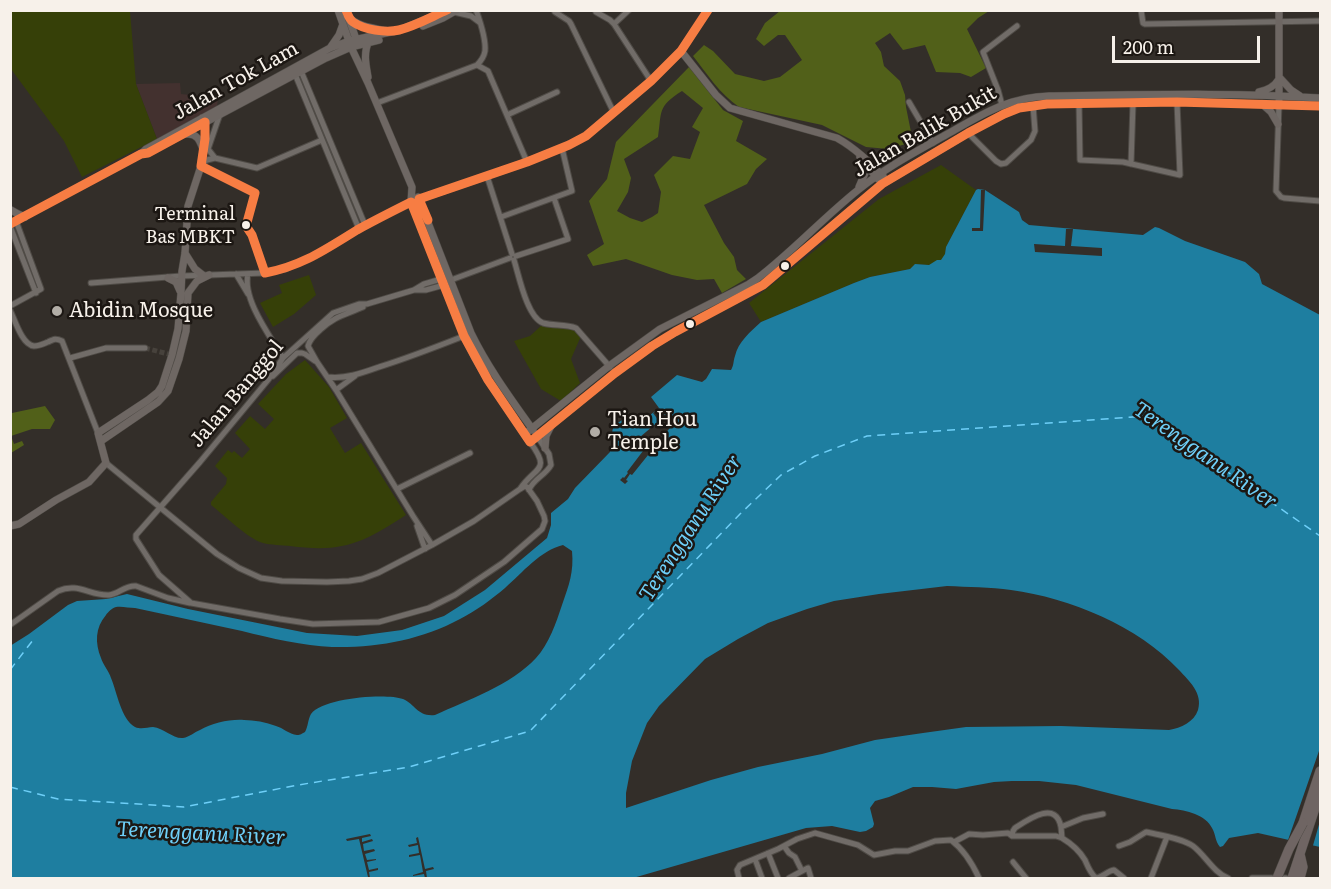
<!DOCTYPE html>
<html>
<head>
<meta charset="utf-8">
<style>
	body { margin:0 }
	#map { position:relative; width:1331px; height:889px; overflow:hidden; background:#332e29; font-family:Literata,serif }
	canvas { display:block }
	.frame { position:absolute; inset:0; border:12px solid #f7f1ea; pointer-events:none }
	.scale { position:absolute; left:1112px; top:36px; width:148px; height:27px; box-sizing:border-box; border:3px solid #f7f1ea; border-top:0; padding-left:8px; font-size:18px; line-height:21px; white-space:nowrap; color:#f7f1ea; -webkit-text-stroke:4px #1c1713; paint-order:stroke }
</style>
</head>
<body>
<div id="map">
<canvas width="1331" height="889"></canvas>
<div class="frame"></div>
<div class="scale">200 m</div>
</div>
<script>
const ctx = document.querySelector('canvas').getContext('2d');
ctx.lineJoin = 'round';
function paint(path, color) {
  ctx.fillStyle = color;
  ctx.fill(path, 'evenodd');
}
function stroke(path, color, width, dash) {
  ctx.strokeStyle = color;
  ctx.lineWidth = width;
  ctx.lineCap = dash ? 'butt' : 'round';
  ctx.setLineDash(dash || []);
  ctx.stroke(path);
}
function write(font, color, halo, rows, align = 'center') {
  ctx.font = font + ' Literata,serif';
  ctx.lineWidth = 5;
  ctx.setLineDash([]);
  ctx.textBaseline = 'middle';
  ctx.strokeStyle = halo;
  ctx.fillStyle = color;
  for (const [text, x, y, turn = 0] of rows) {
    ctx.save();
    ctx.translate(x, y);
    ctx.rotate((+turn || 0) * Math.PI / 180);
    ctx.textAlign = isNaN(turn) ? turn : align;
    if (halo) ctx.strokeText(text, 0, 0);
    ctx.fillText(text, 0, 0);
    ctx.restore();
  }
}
const education = new Path2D(`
	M180 83 181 94 218 98 217 107 157 139 136 84Z`);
const green = new Path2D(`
	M10 11H130L136 84 157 139 82 177 64 141 11 69Z
	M941 165 976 190 946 247 945 254 942 260 929 265 915 264 910 269 870 277 854 283 761 322 749 303 879 199Z
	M309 275 316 295 294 314 273 327 260 303 282 293 279 285Z
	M542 325 572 328 581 336 571 359 580 383 561 401 541 389 514 341 530 336Z
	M305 360 329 387 347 418 330 428 345 453 361 443 406 515C363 543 343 553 290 546 282 545 271 545 263 543 248 539 224 515 211 505V502L226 484 227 478 215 466 228 450 232 453 234 451 242 458 250 449 235 433 250 416 265 429 274 419 258 404 286 374Z`);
const forest = new Path2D(`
	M780 11H989L978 18 967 29 986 68 971 77 960 73 936 72 925 45 903 50 890 33 875 43 881 52 884 66 900 81 905 95 906 107 913 142 888 149 866 147 822 125 739 107C720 94 707 74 693 56L704 45 713 51 735 74 764 81 780 77 802 60 785 35H778L764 46 756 39 765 23Z
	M689 67 723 110 743 121 736 141 767 159 756 169 747 184 704 205 724 243 734 257 737 270 746 279 722 293 714 279 697 280 672 275 626 259 593 266 587 255 604 244 589 201 607 179 616 142ZM682 91 703 108 692 127 700 132 690 159 673 156 654 175 661 192 658 213 652 217 642 222 630 218 617 211 628 192 631 178 624 159 658 137C662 111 657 107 682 91Z
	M45 406 55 420 50 429H32L11 436 14 444 22 441 24 445 11 453 10 416 12 413Z`);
const water = new Path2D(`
	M978 189 985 190 1019 212 1022 220 1029 225 1143 235 1155 227 1159 228 1185 241 1245 262 1259 274 1262 284 1320 315V847L1258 833 1229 838 1223 846 1220 847C1215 841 1216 835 1212 828 1206 815 1186 810 1172 809L1076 785 1039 781H1012L994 782 956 789 932 787H913L889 797 875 801 870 808 874 824 873 827 866 831 860 832 832 826 806 828 633 878H11L10 646 29 634 68 605 77 601 106 599 127 594 188 609 307 633 357 636 402 630 444 616 485 590 547 538 551 525V513L568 499 575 488 610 452 614 443C610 427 613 426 625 418L635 427 659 408 651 397 677 375 702 382 706 379 712 369 731 370C734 365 733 362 735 356 738 342 751 331 761 322L854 283 870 277 910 269 915 264 929 265 937 260H941L945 254 946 247 976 190ZM563 545 572 551C574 572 569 585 562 605 556 623 549 644 536 658 511 685 468 700 435 715 418 717 416 705 403 699 385 693 323 698 311 714 308 719 308 727 305 732 301 734 301 735 297 735 289 734 283 728 276 726 266 722 254 720 244 720 230 719 212 723 200 730 194 732 190 737 183 738 173 739 164 728 153 727 147 727 142 730 135 727 121 719 117 692 111 678 109 671 103 665 101 658 95 643 95 628 106 615 108 612 112 608 116 607 122 606 129 608 135 608 171 616 206 623 242 631 270 638 304 646 332 647 377 648 421 640 460 619 476 611 492 599 505 588 522 573 541 550 563 545ZM947 586C968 587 990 587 1011 590 1070 598 1138 626 1179 670 1189 681 1203 693 1198 710 1194 722 1181 728 1169 730L1061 726 966 727 923 733 875 740 822 754 758 767 711 780 626 808V793L632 761 647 723 659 706 705 659 738 639 768 623 807 609 834 601 879 594Z`);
const pier = new Path2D(`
	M981 190H985L983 231H972V228H980Z
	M1066 229H1073L1071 246 1102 248V256L1035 252 1034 244 1065 246Z
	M659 408 673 424 632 475 630 474 626 480 628 481 625 484 620 480 623 477 624 478 628 473 627 472 646 447 640 437 659 421 653 413Z
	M1320 748V821L1312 849 1287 843Z
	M370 834 371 836 362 838V842L372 839 373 841 363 844 364 851 374 849 375 851 365 854 367 860 376 859V860L367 862 369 870 378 868V870L369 872 370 878H365L368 877 359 839 347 841 346 839Z
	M418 837 425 869 433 867 434 869 426 871 427 878H425L424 874 413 876V875L423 872 420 855 409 857V855L419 853 418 845 409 847 408 845 417 843 416 838Z`);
const ferry = new Path2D(`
	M10 670 33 640
	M10 787 58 799 184 807 298 785 409 767 530 731 740 514 781 475 815 456 867 436 1147 416 1320 536`);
const streetTunnel = new Path2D(`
	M145 348 172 355`);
const street = new Path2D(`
	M476 10C480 21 486 40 485 51 484 57 481 61 477 65
	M1141 10 1143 23 1145 24 1320 21
	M454 12 471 16 479 22
	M555 12 569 21 571 24 614 113
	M596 12 610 20 614 24 651 81
	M614 24 629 10
	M301 71 365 225
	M295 74 359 229
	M909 102 933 143
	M377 103 477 65 488 71 527 162
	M1079 103 1080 160 1123 162 1180 175 1177 102
	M1279 104 1276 191 1281 197 1284 198 1320 201
	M1002 105 998 90 983 52 1017 26
	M507 115 557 92
	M968 133 996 161 1001 164 1006 163 1031 140 1035 131 1033 105
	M215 158 208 149 220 114
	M201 164 207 160 215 158 257 168 322 140
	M1131 164 1133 103
	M487 176 512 254
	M501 217 572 191 562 148
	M10 226 36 293
	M516 256 568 239 554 198
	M514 260C519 276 527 317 543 323 554 326 565 324 576 328L610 367
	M236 274 248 294
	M248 274C242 299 270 336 283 358
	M441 279 424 284 414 290 367 304H359L333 313 283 358 268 380 200 462 136 535V539L159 575 191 603 280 619 313 624 379 622 429 608 455 595 504 562 542 529 545 521 544 516 537 501 527 487 525 486 520 489
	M451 280 510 258
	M91 283 181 276 265 273 285 269 320 253 359 229 411 202
	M415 290H426L444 285
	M10 306 41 289 16 221
	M363 307C345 315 335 316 320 330 314 335 310 339 308 346L317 362 336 390 413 516 432 545
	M10 310C15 320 22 345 34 346 39 346 43 344 48 342 54 339 56 338 62 341L98 433
	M70 358 106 348H145
	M273 376 297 353H302L305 354 315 361
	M328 377C346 379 362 373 379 367 408 358 436 347 464 336
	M336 390 355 376
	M106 463 217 554 239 568 261 578 282 581 327 582 349 581 362 579 378 573 432 545 474 521 520 489C535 466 552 472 530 442
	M397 489 470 453
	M529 490C533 479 546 475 551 465L549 454 537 436
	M417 526 425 549
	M10 625 58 591C78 582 90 596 109 595 119 594 125 585 136 586L168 598 190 603
	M1012 836 1013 831 1015 828C1029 819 1056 800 1061 827
	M1062 838C1072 844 1079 850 1085 860 1088 867 1090 873 1096 878
	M954 842 969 834 983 835 1008 833 1012 836H1056L1062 838 1061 827 1083 818 1103 814
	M784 846 789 853 795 857 802 871 789 878
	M1119 846 1130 842 1146 832C1159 835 1182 838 1193 846 1205 855 1214 873 1228 878
	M768 853 778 878
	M755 859 762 878
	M1013 862 1026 878
	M802 871 808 868 811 878
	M739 878 737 870 740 865 778 849 797 839 815 833 858 845 874 855 895 851H908L935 841 951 840C963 849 973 865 979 878
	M1095 878C1102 878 1107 871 1114 870L1124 878
	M1151 878 1167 837
	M1252 878H1286`);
const secondary = new Path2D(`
	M338 10 351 47 368 83 412 187 411 202 464 336 475 358 488 380 530 442 615 373 652 346 675 332 763 285 847 213 882 184 968 133 1004 114 1019 108 1047 104 1177 102 1320 106
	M346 10 356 39
	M348 17C359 27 373 28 387 31
	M423 26 443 18 457 10
	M330 48 339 35 343 24
	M681 51 716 95 730 108 837 138C855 148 869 162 883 176
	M368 77C366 65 363 53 369 41
	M1280 78 1291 90 1300 96
	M1259 92C1268 90 1274 87 1279 79
	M1279 99V10
	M1262 104 1271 112 1278 124
	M187 134C197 133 200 141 203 149
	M141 154 148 153 326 58 351 47 379 40
	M860 157 865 164 878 179
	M859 187 865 173V164
	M418 197 471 333C488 368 511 399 533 430
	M411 202 527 162 569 145 586 136 651 81 681 51 708 10
	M11 210 18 214 25 217
	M10 224 141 154 146 149 330 48 349 41 400 30 448 10
	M185 253 195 269 204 276
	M168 278 176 282 180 291
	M525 434 609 366 660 329 749 284 758 278C793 251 823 218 858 190 886 167 919 150 951 132 984 113 1010 97 1049 96 1139 95 1230 92 1320 98
	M101 441 158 402 168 391 179 359 186 331 188 293 197 281 209 275
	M545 448 546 436 551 426
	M10 526 19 524 56 500 89 482 106 463 98 433 148 400 158 392 162 386 172 355 178 329 181 293 182 271 185 253 188 206 201 166 205 139V122L202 118`);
const highway = new Path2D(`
	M1303 823 1320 771
	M1292 878 1320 793
	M1300 878 1303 867 1300 854`);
const highwayBridge = new Path2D(`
	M1277 878 1289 849 1303 823`);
const bus1 = new Path2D(`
	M346 10C348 15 349 19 353 22 364 30 386 33 399 30 415 26 431 17 447 10
	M428 220 419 199 527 162 569 145 586 136 651 81 681 51 708 10
	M10 224 141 154 148 153 205 122V139L201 166 255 193 246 226 252 235 265 273C302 266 326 249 357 230 375 220 393 211 411 202L464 336 488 380 530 442 615 373 652 346 675 332 763 285 882 184 968 133 1004 114 1019 108 1047 104 1177 102 1320 106`);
const markers = [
	[246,225,5,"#f7f1ea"],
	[785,266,5,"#f7f1ea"],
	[57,311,6,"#b2ada6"],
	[690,324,5,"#f7f1ea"],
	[595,432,6,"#b2ada6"]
];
const busNames = [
	["Terminal",235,215],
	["Bas MBKT",235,238]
];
const streetNames = [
	["Jalan Tok Lam",236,81,-29],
	["Jalan Balik Bukit",925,132,-30],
	["Jalan Banggol",237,394,-50]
];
const poiNames = [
	["Abidin Mosque",69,311],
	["Tian Hou",607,420],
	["Temple",607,443]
];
const waterNames = [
	["Terengganu River",1205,456,35],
	["Terengganu River",691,528,-57],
	["Terengganu River",201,834,3]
];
paint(education, '#43312f');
paint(green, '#364008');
paint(forest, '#516019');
paint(water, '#1e7ea0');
paint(pier, '#332e29');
stroke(ferry, '#6ecff8', 1.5, [8, 6]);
stroke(streetTunnel, '#47423c', 5, [5, 2.5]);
stroke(street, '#4f4b46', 7);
stroke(secondary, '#4f4b46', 8);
stroke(highway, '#4f4b46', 10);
stroke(street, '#716c68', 5);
stroke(secondary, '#6e6763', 7);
stroke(highway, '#6f6563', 9);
stroke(highwayBridge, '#4f4b46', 10, []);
stroke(highwayBridge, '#6f6563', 9);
stroke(bus1, '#f77d43', 9);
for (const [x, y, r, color] of markers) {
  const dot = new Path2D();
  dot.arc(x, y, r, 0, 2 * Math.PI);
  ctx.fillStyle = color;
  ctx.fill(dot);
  stroke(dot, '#1c1713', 2);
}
write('18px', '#f7f1ea', '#1c1713', busNames, 'right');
write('20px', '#f7f1ea', '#1c1713', streetNames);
write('20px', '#f7f1ea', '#1c1713', poiNames, 'left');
write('italic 21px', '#6ecff8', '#1c1713', waterNames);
</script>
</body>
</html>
